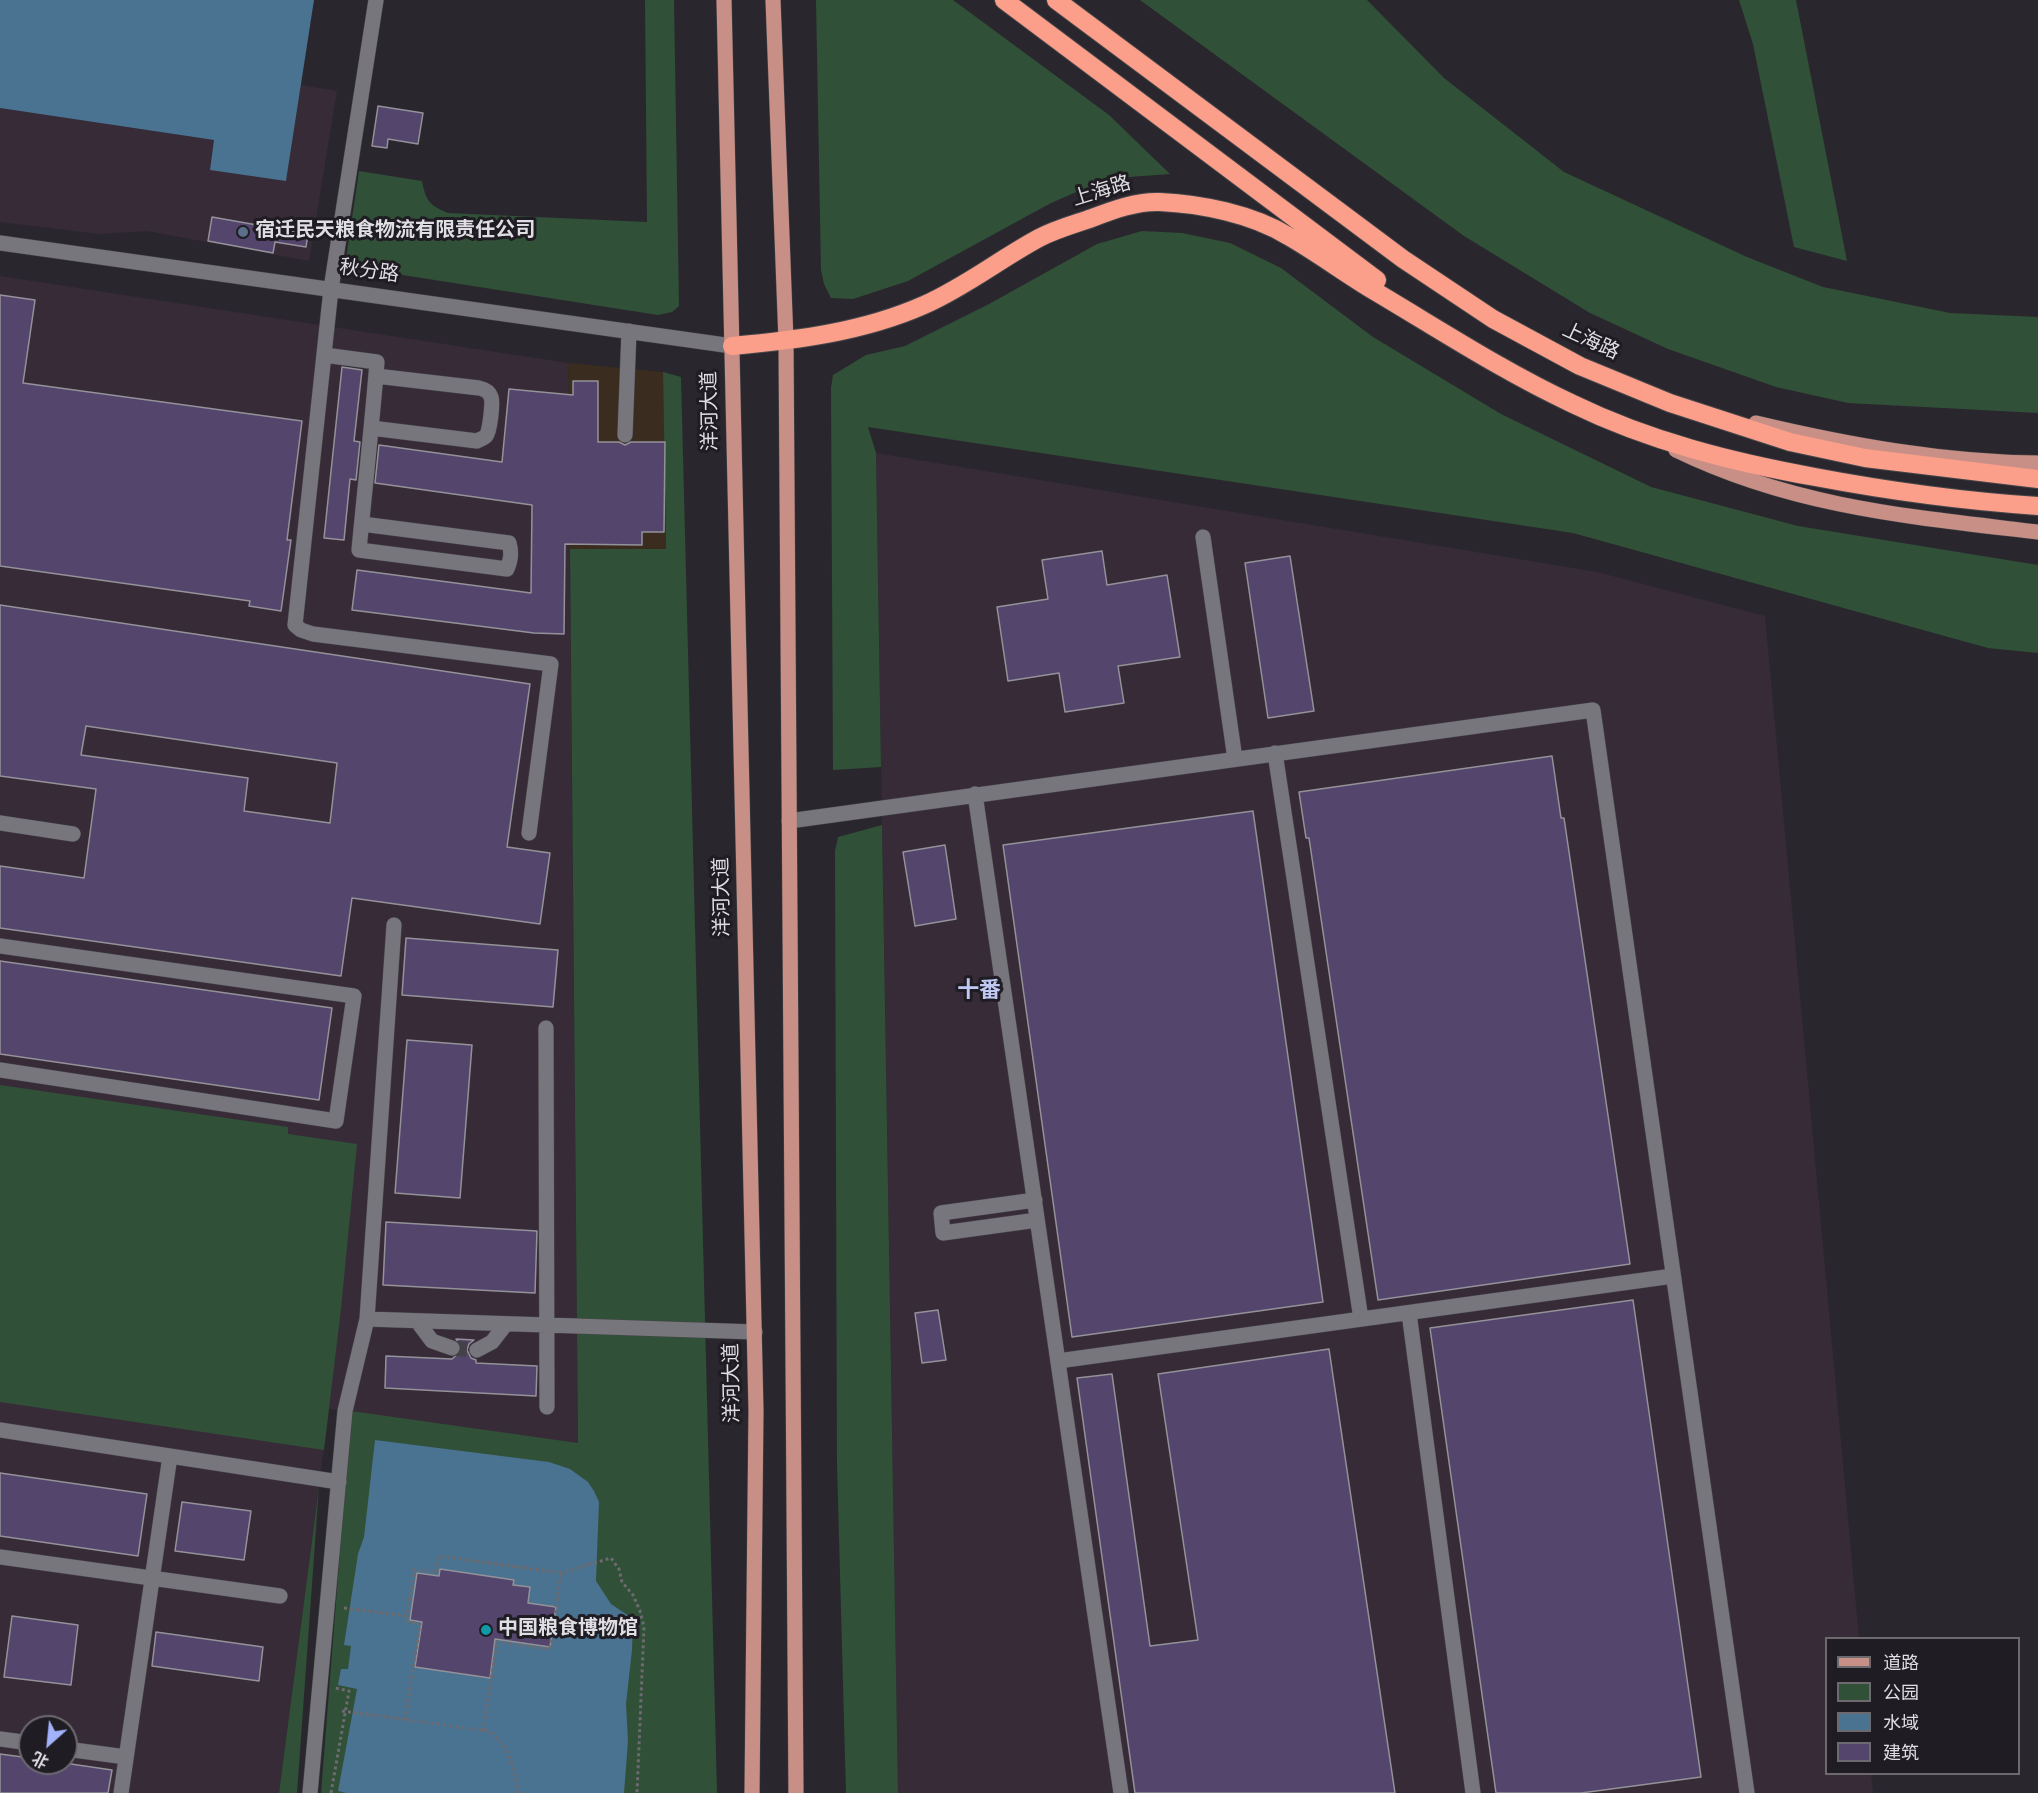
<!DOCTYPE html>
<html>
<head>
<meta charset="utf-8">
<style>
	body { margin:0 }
	#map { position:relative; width:2038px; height:1793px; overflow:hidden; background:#29272d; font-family:Spectral,"Noto Sans SC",serif }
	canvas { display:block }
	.legend { position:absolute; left:1825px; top:1637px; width:195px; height:138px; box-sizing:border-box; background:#1f1d23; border:2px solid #6c6a6f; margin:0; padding:8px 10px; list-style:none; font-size:18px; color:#dfdee2 }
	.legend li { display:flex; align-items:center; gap:12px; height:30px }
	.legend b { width:30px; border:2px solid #6c6a6f }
	.north { position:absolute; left:18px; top:1715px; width:60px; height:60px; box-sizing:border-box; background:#1f1d23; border:2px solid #6c6a6f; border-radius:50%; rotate:207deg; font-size:16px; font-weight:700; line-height:24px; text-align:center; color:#dfdee2 }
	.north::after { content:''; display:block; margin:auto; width:21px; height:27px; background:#a2b2fd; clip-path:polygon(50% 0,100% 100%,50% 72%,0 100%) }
</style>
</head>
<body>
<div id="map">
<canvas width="2038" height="1793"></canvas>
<ul class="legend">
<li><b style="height:8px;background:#c78f85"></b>道路</li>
<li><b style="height:16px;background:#315038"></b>公园</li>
<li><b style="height:16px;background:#4a7291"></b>水域</li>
<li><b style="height:16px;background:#54456c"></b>建筑</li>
</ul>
<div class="north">北</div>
</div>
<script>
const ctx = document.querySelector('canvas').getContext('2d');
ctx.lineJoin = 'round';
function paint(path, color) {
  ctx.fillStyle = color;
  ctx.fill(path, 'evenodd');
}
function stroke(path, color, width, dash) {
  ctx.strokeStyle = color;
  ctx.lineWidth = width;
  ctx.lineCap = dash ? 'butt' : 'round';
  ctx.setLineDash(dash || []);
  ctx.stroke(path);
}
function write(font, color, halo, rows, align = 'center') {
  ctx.font = font + ' Spectral,"Noto Sans SC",serif';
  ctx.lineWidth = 6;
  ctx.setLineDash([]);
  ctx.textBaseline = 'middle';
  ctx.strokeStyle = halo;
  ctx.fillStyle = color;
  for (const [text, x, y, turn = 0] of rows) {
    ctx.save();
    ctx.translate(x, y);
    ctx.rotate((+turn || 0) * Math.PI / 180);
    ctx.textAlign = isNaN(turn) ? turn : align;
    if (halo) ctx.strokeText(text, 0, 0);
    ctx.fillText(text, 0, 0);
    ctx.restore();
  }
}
const commercial = new Path2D(`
	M568 363 663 372 666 549H570Z`);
const industrial = new Path2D(`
	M301 85 337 91 309 261 147 231 99 234 0 222V108L214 140 286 181Z
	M0 276 568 363 578 1444 329 1409 279 1793H0ZM30 1727H66V1763H30Z
	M876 453 1597 572 1765 616 1859 1638H1826V1774H1871L1873 1793H898Z`);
const green = new Path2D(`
	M645 0H674L679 306 672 312 658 315 345 266 359 171 422 181C426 201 429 205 448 213L647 222Z
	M816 0H953L1109 115 1170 174 1129 177 1095 184 1051 203 908 281 853 299 831 298 824 284 821 270Z
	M1140 0H1367L1444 78 1564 172 1747 257 1823 287 1950 313 2038 317V413L1848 403 1776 387 1668 349 1590 313 1464 236Z
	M1739 0H1796L1847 261 1794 247 1753 44Z
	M1142 231 1182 233 1230 243 1281 268 1373 337 1501 414 1651 487 1798 526 2038 565V653L1988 648 1573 533 868 427 876 453 881 767 833 770 831 388 833 375 866 355 905 346 989 304 1097 244Z
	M663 372 681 377 717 1793H321L351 1411 578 1443 570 549H666Z
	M882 825 898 1793H846L837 1464 835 851 838 837Z
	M0 1085 288 1127V1134L357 1144 341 1309 324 1450 0 1402Z
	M319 1487 297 1793H279Z`);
const water = new Path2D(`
	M0 0H314L286 181 210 170 214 140 0 108Z
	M375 1440 549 1462 570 1469 588 1482 594 1491 599 1502 596 1581 611 1604 629 1616 633 1622 632 1650 626 1704 628 1741 624 1793H346L338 1791 357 1689 338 1685 341 1669H348L351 1646 344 1645 358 1554 364 1537Z`);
const building = new Path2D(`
	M378 106 423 113 418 144 388 139 387 148 372 146Z
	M212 217 308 234 306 247 275 242 273 253 208 241Z
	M0 295 35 300 23 383 302 421 287 540H291L281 611 249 606 250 601 0 566Z
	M342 367 362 370 354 441 360 442 356 480 350 479 344 540 324 538Z
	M573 381H598V442H619L625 445 631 442H665L664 532H642V545L565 544 564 634 534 633 352 610 357 570 531 593 532 505 375 483 379 445 502 462 509 389 573 395Z
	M1102 551 1107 585 1167 575 1180 657 1118 666 1124 703 1065 712 1059 673 1008 681 997 607 1048 599 1042 560Z
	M1290 556 1314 711 1268 718 1245 563Z
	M0 605 530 684 507 847 550 853 540 924 352 898 341 976 0 928V866L84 878 96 789 0 776ZM86 726 337 763 330 823 244 811 248 778 81 755Z
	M1552 756 1561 818H1564L1630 1264 1378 1300 1309 838H1306L1299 792Z
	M1253 811 1323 1302 1072 1337 1003 845Z
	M945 845 956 919 915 926 903 852Z
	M406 938 558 950 553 1007 402 995Z
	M0 961 332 1008 319 1100 0 1054Z
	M407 1040 472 1045 460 1198 395 1193Z
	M386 1222 537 1231 535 1293 383 1285Z
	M1633 1300 1701 1777 1581 1793H1496L1430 1328Z
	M938 1310 946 1360 922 1363 915 1313Z
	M456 1339 474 1340 469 1344 467 1350 471 1358 476 1360V1363L537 1366 536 1396 385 1388 386 1356 452 1359 461 1351V1346Z
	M1329 1349 1395 1793H1135L1077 1378 1112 1374 1150 1646 1198 1640 1158 1374Z
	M0 1473 147 1494 138 1556 0 1536Z
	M182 1502 251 1511 244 1560 175 1551Z
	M440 1569 514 1580 513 1585 530 1587 528 1603 556 1607 550 1647 495 1639 490 1678 415 1667 422 1622 410 1620 417 1573 439 1576Z
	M12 1616 78 1625 71 1685 4 1677Z
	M156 1632 263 1647 259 1681 152 1666Z
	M0 1754 30 1758V1763H64L112 1770 108 1793H0Z`);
const minorTunnel = new Path2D(`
	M452 1348 477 1350`);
const path = new Path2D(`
	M344 1608 407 1616
	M405 1720 420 1624 406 1621 414 1570 437 1572 439 1556 561 1573 611 1558 619 1569 622 1582 633 1595 640 1611 644 1627 637 1793
	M483 1731 497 1642 550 1649 561 1573
	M331 1793 349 1691 335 1688`);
const minor = new Path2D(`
	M376 0 331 289 295 625 301 630 313 634 551 664 529 833
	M0 243 732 346
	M324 355 377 362C372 425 365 487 359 550L507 569C511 560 512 553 509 543L362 524
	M371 428 477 441C480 439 483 439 486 436 490 432 493 402 491 397 489 391 484 389 479 388L376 376
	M625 435 629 331
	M1203 537 1235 759
	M1275 753 1361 1319
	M975 794 1121 1793
	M789 821 1593 710 1747 1793
	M0 823 73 834
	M0 946 354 996 336 1121 0 1070
	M546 1028 547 1407
	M1035 1200 941 1213 943 1233 1037 1220
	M1409 1313 1473 1793
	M367 1319 755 1332
	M417 1321 432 1341 452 1348
	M477 1350 492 1342 506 1324
	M1058 1361 1673 1276
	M0 1430 339 1482
	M0 1557 280 1596
	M0 1739 30 1743
	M66 1749 126 1757
	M121 1793 170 1456
	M310 1793 345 1411 367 1319 394 925`);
const major = new Path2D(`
	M724 0 756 1410 752 1793
	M773 0 786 341 796 1793
	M1756 423C1849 445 1943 462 2038 463
	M1676 450C1793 507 1911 517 2038 532`);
const highway = new Path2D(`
	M1004 0 1377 280
	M1056 0 1403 259 1493 319 1580 366 1670 403 1790 442 1865 458 2038 479
	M732 346C797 340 863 332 924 305 965 287 1000 259 1039 238 1056 229 1075 224 1092 218 1113 210 1137 201 1160 202 1202 204 1252 214 1288 236 1316 252 1343 272 1371 289 1437 328 1504 372 1573 404 1649 441 1732 462 1815 477 1889 491 1963 501 2038 506`);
const pathBridge = new Path2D(`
	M342 1711 488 1731C509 1743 515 1771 518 1793`);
const markers = [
	[243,232,6,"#5c6f8a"],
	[486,1630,6,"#0f9aa8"]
];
const streetNames = [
	["上海路",1102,193,-17],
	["秋分路",369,273,8],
	["上海路",1590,343,25],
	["洋河大道",712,411,-91],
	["洋河大道",724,897,-91],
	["洋河大道",734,1383,-91]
];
const poiNames = [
	["宿迁民天粮食物流有限责任公司",255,232],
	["中国粮食博物馆",498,1630]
];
const quarterNames = [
	["十番",979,993]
];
paint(commercial, '#3a2d1f');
paint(industrial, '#372b38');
paint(green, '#315038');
paint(water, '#4a7291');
paint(building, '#54456c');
stroke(building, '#949299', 1.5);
stroke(minorTunnel, '#444248', 15, [15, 8]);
stroke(minor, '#47464a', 16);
stroke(major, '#47464a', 16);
stroke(highway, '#47464a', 20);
stroke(path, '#6d6b70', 3, [3, 3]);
stroke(minor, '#78767d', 15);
stroke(major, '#c78f85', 15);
stroke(highway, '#fb9f8b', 18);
stroke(pathBridge, '#6d6b70', 3, [3, 3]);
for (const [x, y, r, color] of markers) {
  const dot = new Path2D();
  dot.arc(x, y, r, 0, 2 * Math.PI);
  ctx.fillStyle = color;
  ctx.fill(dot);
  stroke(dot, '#1f1d23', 2);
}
write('20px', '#dfdee2', '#1f1d23', streetNames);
write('bold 20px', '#dfdee2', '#1f1d23', poiNames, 'left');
write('bold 22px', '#bfc9f3', '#1f1d23', quarterNames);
</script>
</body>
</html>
